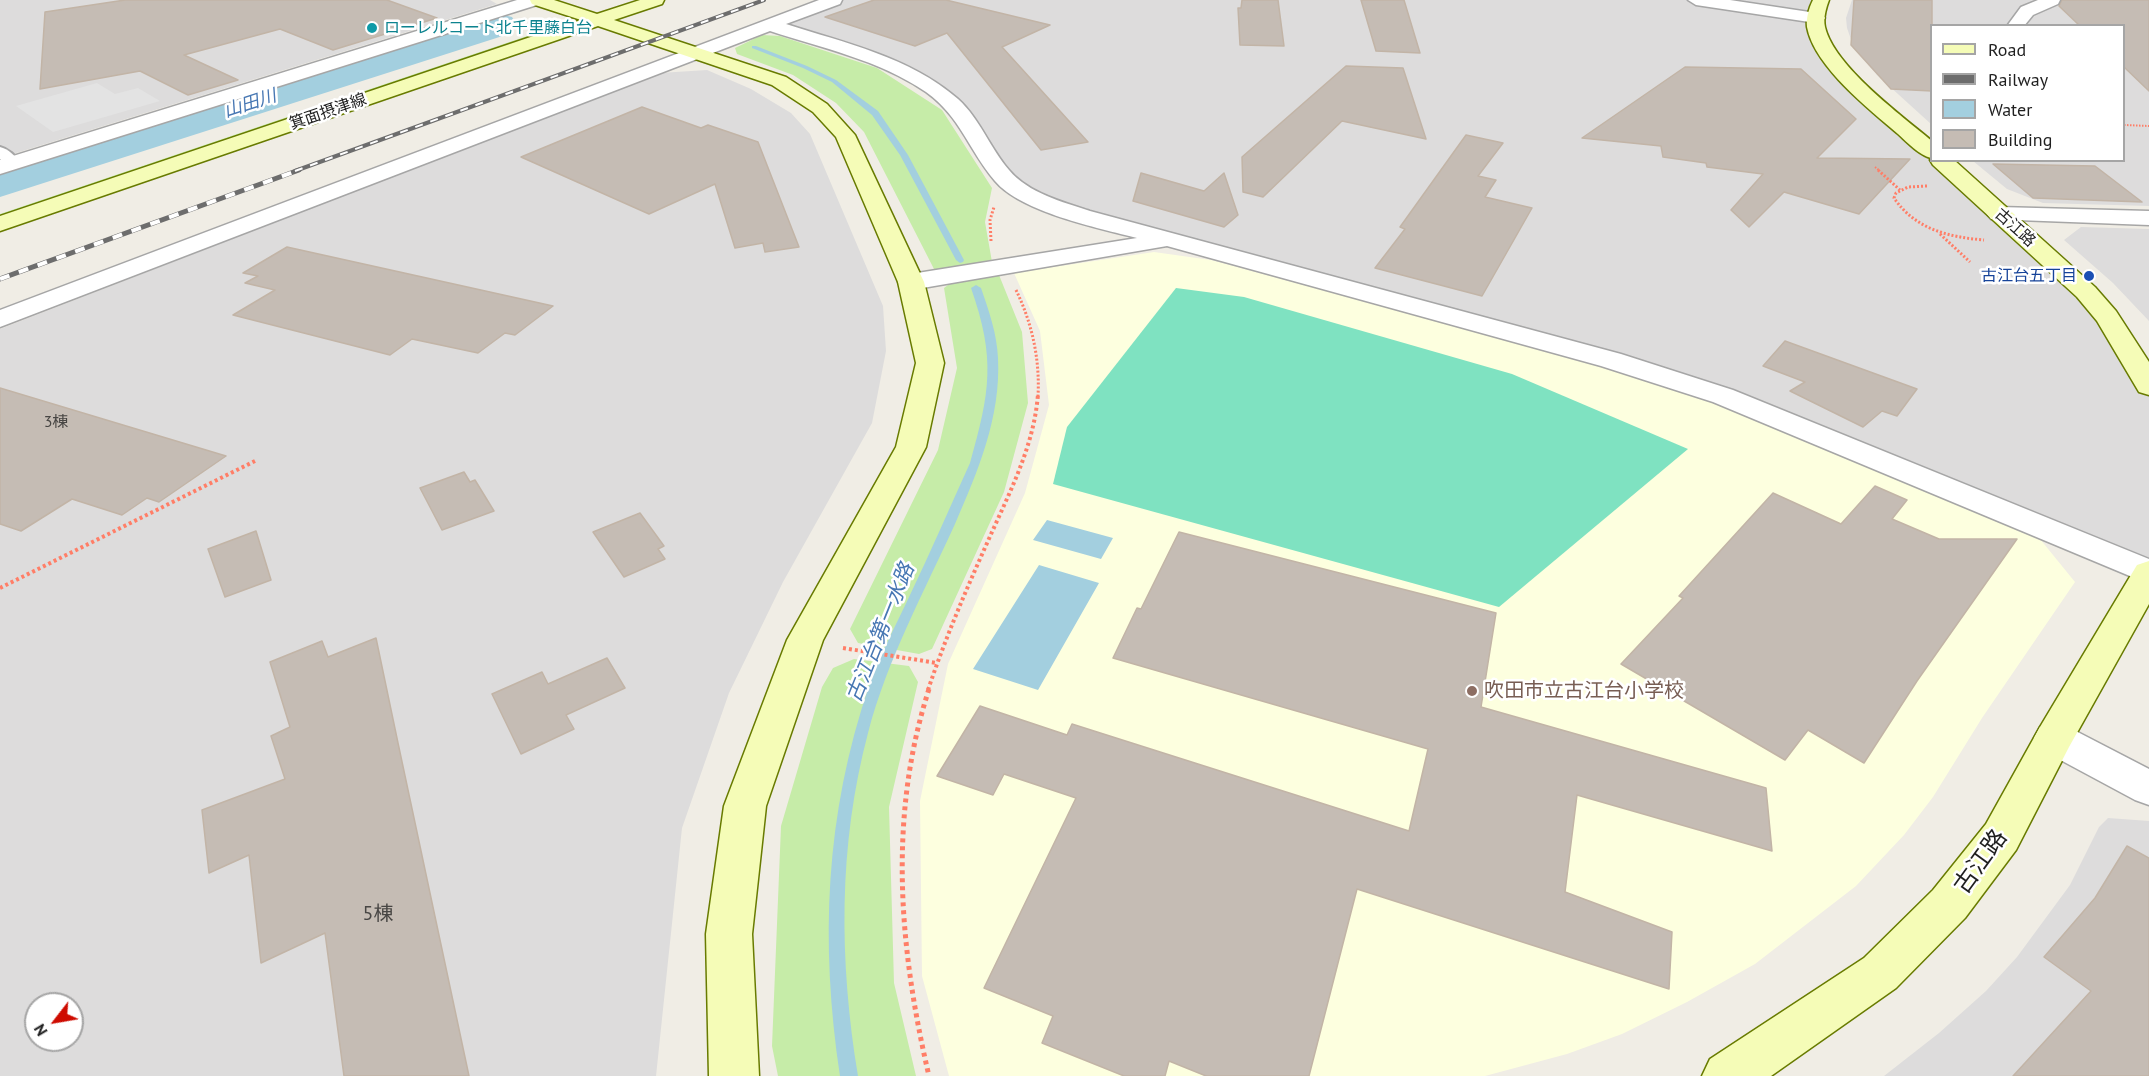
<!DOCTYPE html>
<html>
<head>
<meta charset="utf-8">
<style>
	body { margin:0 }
	#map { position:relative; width:2149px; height:1076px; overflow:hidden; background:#f0ede5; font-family:"PT Sans",sans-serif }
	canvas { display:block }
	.legend { position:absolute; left:1930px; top:24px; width:195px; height:138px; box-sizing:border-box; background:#fff; border:2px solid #a5a5a5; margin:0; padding:8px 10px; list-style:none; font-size:18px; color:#1f1f1f }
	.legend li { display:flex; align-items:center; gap:12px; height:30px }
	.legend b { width:30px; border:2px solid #a5a5a5 }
	.north { position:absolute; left:24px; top:992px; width:60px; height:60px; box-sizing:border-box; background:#fff; border:2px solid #a5a5a5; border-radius:50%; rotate:239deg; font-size:16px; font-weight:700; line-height:24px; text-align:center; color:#1f1f1f }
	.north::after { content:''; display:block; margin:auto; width:21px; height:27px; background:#ce0b00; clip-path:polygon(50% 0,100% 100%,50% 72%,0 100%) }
</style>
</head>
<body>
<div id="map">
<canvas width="2149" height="1076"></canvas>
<ul class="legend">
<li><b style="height:8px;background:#f5fcb7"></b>Road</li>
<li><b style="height:8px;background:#6d6d6d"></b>Railway</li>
<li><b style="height:16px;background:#a3cfdf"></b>Water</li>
<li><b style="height:16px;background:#c5bcb4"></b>Building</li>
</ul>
<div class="north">N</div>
</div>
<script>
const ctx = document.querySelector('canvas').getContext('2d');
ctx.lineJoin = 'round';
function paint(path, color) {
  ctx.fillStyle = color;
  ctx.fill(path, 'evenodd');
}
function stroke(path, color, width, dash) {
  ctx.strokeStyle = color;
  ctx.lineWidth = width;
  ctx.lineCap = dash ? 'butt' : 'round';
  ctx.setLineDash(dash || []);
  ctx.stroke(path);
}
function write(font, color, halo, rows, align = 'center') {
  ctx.font = font + ' "PT Sans","Noto Sans JP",sans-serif';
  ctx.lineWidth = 5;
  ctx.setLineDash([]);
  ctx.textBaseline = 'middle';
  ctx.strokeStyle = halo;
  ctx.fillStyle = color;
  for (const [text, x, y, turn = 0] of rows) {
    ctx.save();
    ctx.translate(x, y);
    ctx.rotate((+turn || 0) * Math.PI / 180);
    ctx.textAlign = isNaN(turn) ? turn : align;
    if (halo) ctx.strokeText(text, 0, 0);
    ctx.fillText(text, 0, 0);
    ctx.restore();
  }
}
const residential = new Path2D(`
	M0 0H490L497 4 0 158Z
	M834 0H1821L1826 47 1931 152 1932 160 2086 291 2149 386V572L1723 396 1035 198 918 79 770 25Z
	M1852 0H2149V206L2043 203 2007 189 1973 161 2124 160V26H1932L1931 124 1877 75 1854 48 1847 28 1846 18Z
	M707 70 751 89 791 113 810 134 883 306 886 351 872 423 783 582 729 693 682 828 656 1076H0V329L660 73ZM36 1004H72V1040H36Z
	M2081 227 2149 229V321L2113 283 2064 240Z
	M2108 818 2149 821V1076H1884L1939 1033 1986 991 2017 957 2070 885 2099 827Z`);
const education = new Path2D(`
	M1154 252 1211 260 1607 367 1719 403 2040 539 2075 582 1982 718 1933 797 1904 835 1856 886 1755 964 1687 1002 1622 1034 1567 1054 1485 1076H949L922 976 920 801 948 664 1025 493 1049 405 1040 331 1014 273Z`);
const grass = new Path2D(`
	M542 31 545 32 0 218V214Z
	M762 35 780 36 877 68 942 110 992 188 985 222 992 262 944 271 934 269 864 132 836 103 793 75 737 54 735 48Z
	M999 275 1022 332 1028 403 1004 492 932 649 919 654 858 643 850 629 938 450 957 368 944 288 952 282Z
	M854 659 909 666 918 682 889 807 894 983 916 1076H778L772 1046 781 826 822 687 833 668Z`);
const pitch = new Path2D(`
	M1176 288 1244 297 1512 374 1688 449 1499 607 1053 484 1067 427Z`);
const parking = new Path2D(`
	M97 83 115 94 138 88 160 101 53 132 16 106Z`);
const water = new Path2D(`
	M1047 520 1113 538 1101 559 1033 540Z
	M1039 565 1099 583 1038 690 973 669Z`);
const stream = new Path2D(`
	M752 46H756L807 66 836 80 878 111 908 155 964 260 963 262 960 263 956 260 900 155 872 115 832 82 803 68 752 48Z
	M976 285 981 288C989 311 997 334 998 358 1001 417 978 471 955 524 924 592 887 660 868 733 838 846 839 961 858 1076H840C820 942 825 815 869 686 880 655 896 625 910 595 931 551 950 507 970 463 990 392 996 359 971 288Z`);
const river = new Path2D(`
	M499 14 512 17 517 25 512 33 0 197V168Z`);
const building = new Path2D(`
	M125 0H387L437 18 333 50 280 29 184 55 238 80 188 95 140 71 40 89 45 12Z
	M874 0H946L1050 25 1002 47 1088 142 1041 150 947 33 915 46 825 17Z
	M1242 0H1278L1284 46 1240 45 1238 8H1241Z
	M1361 0H1404L1420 53 1376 51Z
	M1854 0H1932V91L1891 89 1851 45Z
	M2062 0H2149V91L2124 67V26H2080L2059 6Z
	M1346 66 1403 68 1426 139 1342 121 1263 197 1243 192 1242 157Z
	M1685 67 1801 69 1856 119 1817 158 1910 159 1859 214 1784 192 1749 227 1731 210 1763 174 1707 167 1706 163 1663 157 1661 146 1582 138Z
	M642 107 701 128 708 125 758 142 799 247 765 252 763 243 735 248 715 184 649 214 521 157Z
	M1466 135 1503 143 1478 176 1496 180 1485 197 1532 208 1482 296 1375 268 1405 229 1400 227Z
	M1993 164 2095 166 2142 202 2033 198Z
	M1141 173 1204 191 1224 173 1238 215 1224 227 1133 201Z
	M287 247 553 306 515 335 505 333 478 353 412 339 390 355 233 315 275 290 245 283 258 276 243 273Z
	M1785 341 1917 389 1897 416 1882 411 1863 427 1790 391 1805 382 1763 366Z
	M0 388 226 456 159 502 147 498 122 515 72 499 21 531 0 524Z
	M464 472 470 482 475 480 494 511 442 530 420 488Z
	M1875 486 1907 500 1892 519 1939 539H2017L1917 681 1864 763 1808 730 1785 760 1621 664 1683 598 1679 596 1773 493 1841 524Z
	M640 513 664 546 658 549 665 559 624 577 593 532Z
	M256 531 271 580 225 597 208 549Z
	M1179 532 1496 613 1481 707 1766 788 1772 851 1577 795 1565 892 1672 932 1669 989 1357 889 1309 1076H1206L1169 1061 1165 1076H1124L1042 1043 1053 1016 984 988 1076 798 1004 774 993 795 937 776 980 706 1067 735 1072 724 1409 831 1428 749 1113 658 1137 608 1141 609Z
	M376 638 398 743 469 1076H344L325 933 261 963 249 855 209 873 202 810 285 779 271 736 290 727 270 662 322 641 328 657Z
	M607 658 625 688 566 715 574 729 521 754 492 694 542 672 548 684Z
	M2127 846 2149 858V1076H2013L2091 991 2044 957 2095 898Z`);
const pathFar3 = new Path2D(`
	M2124 125 2149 126
	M1875 167 1880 171`);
const pathFar2 = new Path2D(`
	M1878 170 1900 190
	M1927 186 1908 187 1896 193 1894 198C1915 229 1948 237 1984 240
	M1940 234 1970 262
	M991 241 990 220 994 207
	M1016 290C1032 323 1040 359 1038 396`);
const pathFar1 = new Path2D(`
	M0 588 255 461
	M843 648 937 663
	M928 690C945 639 966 590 988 541 1009 493 1034 447 1038 394`);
const path = new Path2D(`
	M929 689C888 816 899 948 929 1076`);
const lane = new Path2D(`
	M0 147C8 149 16 156 20 163L18 166H8L0 159Z`);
const street = new Path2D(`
	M517 0H542L540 4 0 174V160Z
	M819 0H842L840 4 786 24C845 43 910 57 958 99 980 119 990 148 1009 170 1028 193 1063 202 1090 211L1621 354 1733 390 2149 559V584L1713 402 1601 366 1167 246 911 290 902 287 898 282 902 277 911 274 1137 238C1098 228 1021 212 995 181 969 151 961 117 926 92 879 60 822 48 770 31L0 327V310Z
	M1688 0H1730L1816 13 1822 14 1825 18 1822 22 1816 23 1696 5Z
	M2038 0H2060L2058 4 2033 15 2024 26H2007L2021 7Z
	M1999 207 2149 211V225L1991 219 1987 214 1991 209Z
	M2054 723 2068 727 2149 769V805L2135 800 2040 749 2034 738 2040 727Z`);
const secondary = new Path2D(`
	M530 0H554L597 14 640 0H664L662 4 614 20 786 77 827 104 855 135 924 282 944 363 926 447 823 640 766 806 752 934 759 1076H709L706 934 724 806 787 640 896 447 916 363 898 282 836 137 813 112 772 85 598 26 0 231V216L581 20 532 4Z
	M1813 0H1829C1826 8 1823 18 1825 27 1834 66 1901 115 1932 141V160H1954L2095 287 2116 311 2149 362V395L2139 392 2097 321 2077 297 1933 165 1930 160 1931 158C1919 155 1908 143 1898 134 1869 109 1814 66 1807 27 1806 18 1809 8 1813 0Z
	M2149 561V604L2069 747 2016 850 1965 918 1896 988 1771 1076H1702L1710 1059 1864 958 1933 890 1986 824 2040 727 2137 565Z`);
const railFar1 = new Path2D(`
	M295 171 764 0`);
const rail = new Path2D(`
	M0 279 299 170`);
const markers = [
	[372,28,6,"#0f9aa8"],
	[2089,276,6,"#1a4fb4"],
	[1472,691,6,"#8d6e63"]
];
const farCulturenames = [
	["ローレルコート北千里藤白台",384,28]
];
const farStreetnames = [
	["箕面摂津線",328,112,-19],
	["古江路",2015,228,42]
];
const farTransitnames = [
	["古江台五丁目",2077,276]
];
const numberNames = [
	["3棟",56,422]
];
const farWaternames = [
	["山田川",250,104,-18]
];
const educationNames = [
	["吹田市立古江台小学校",1484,691]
];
const nearNumbernames = [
	["5棟",378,914]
];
const waterNames = [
	["古江台第一水路",881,633,-68]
];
const nearStreetnames = [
	["古江路",1981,862,-54]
];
paint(residential, '#dddcdc');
paint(education, '#fdffdf');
paint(grass, '#c6eca8');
paint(pitch, '#7fe2c1');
paint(parking, '#e3e3e3');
paint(water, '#a3cfdf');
paint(stream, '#a3cfdf');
paint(river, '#a3cfdf');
paint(building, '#c5bcb4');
stroke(building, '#c2b4a6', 1.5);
stroke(lane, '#a6a6a6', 4);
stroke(street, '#a6a6a6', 3);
stroke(secondary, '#687b00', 3);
stroke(pathFar3, '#ff7e67', 2, [1.5, 1.5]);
stroke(pathFar2, '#ff7e67', 3, [2, 2]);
stroke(pathFar1, '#ff7e67', 4, [3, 3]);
stroke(path, '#ff7e67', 5, [4, 4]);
paint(lane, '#fff');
paint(street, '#fff');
paint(secondary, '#f5fcb7');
stroke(railFar1, '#6d6d6d', 4);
stroke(rail, '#6d6d6d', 5);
stroke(railFar1, '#fff', 2, [8]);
stroke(rail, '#fff', 4, [10]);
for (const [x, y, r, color] of markers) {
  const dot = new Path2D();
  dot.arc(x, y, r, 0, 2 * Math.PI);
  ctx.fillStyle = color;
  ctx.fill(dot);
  stroke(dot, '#fff', 2);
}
write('16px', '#0d838f', '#fff', farCulturenames, 'left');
write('16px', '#1f1f1f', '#fff', farStreetnames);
write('16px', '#164399', '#fff', farTransitnames, 'right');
write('16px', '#484644', null, numberNames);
write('italic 18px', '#4777b3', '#fff', farWaternames);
write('20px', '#785e54', '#fff', educationNames, 'left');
write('20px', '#484644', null, nearNumbernames);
write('italic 21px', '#4777b3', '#fff', waterNames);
write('24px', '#1f1f1f', '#fff', nearStreetnames);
</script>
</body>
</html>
